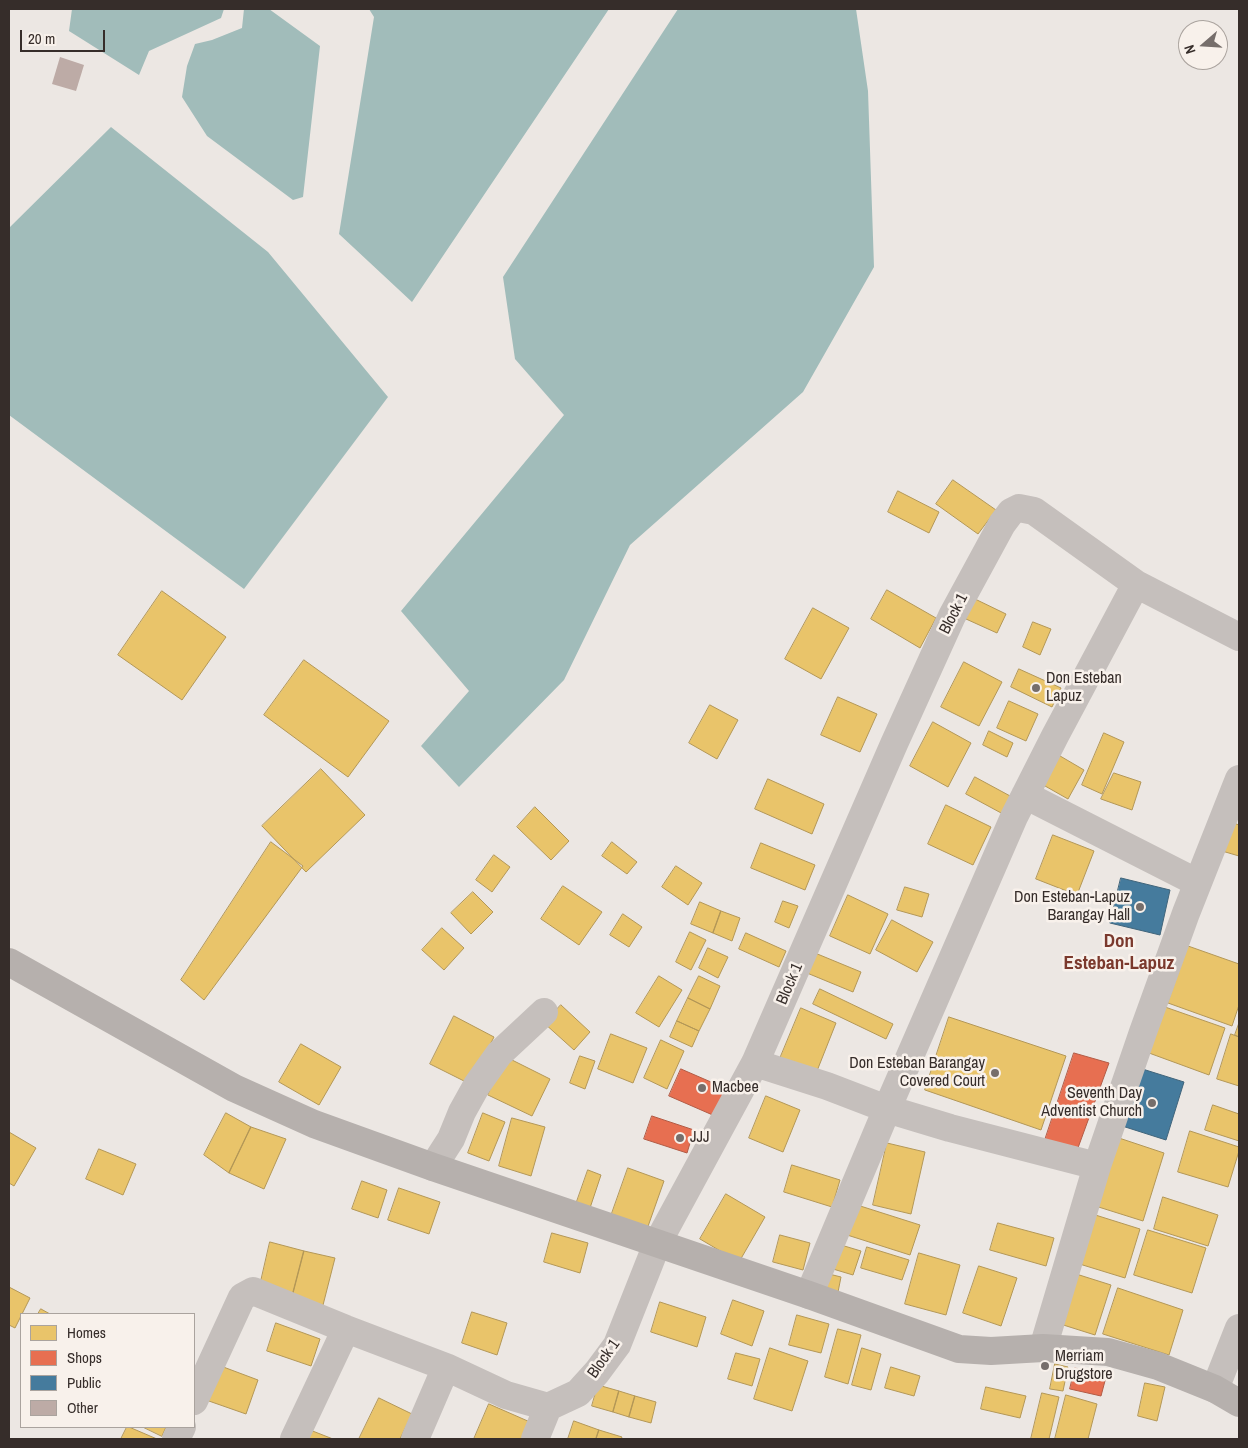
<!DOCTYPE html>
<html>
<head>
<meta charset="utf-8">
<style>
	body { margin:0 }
	#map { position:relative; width:1248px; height:1448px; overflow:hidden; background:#ece7e3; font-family:"Archivo Narrow",sans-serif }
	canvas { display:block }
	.frame { position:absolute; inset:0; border:10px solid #362d2a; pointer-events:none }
	.legend { position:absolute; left:20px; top:1313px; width:175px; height:115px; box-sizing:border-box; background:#f8f1eb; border:1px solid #aaa39e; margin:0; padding:6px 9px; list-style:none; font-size:15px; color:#362d2a }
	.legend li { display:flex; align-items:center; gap:10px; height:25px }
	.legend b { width:25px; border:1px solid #aaa39e }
	.north { position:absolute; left:1178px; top:20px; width:50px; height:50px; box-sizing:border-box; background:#f8f1eb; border:1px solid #aaa39e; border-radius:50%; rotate:251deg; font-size:14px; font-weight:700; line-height:20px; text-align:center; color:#362d2a }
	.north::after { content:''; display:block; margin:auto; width:18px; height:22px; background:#766e6b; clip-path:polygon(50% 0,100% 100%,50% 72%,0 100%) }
	.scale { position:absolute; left:20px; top:30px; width:85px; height:22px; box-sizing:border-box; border:2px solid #362d2a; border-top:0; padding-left:6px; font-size:15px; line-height:18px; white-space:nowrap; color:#362d2a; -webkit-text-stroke:4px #f8f1eb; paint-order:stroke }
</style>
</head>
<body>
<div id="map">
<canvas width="1248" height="1448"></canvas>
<div class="frame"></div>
<ul class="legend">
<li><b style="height:14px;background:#e9c46a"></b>Homes</li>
<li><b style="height:14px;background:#e76f51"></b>Shops</li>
<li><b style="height:14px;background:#457b9d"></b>Public</li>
<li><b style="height:14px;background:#bdaba6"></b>Other</li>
</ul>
<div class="north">N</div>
<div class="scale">20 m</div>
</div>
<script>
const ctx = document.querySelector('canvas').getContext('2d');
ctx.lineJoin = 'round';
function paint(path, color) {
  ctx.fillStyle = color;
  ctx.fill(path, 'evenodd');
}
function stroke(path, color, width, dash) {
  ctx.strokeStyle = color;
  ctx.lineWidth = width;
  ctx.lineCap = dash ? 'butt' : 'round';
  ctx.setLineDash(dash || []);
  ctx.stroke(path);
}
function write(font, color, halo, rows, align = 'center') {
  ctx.font = font + ' "Archivo Narrow",sans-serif';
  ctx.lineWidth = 5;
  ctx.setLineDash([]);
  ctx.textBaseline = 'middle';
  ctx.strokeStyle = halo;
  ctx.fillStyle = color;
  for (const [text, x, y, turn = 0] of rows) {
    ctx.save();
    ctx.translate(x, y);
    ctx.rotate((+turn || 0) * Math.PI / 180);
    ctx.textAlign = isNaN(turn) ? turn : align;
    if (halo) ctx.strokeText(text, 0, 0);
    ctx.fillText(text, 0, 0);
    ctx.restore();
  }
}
const water = new Path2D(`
	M72 9H224L221 18 149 51 139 75 69 31Z
	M244 9H269L320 46 303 197 293 200 207 136 182 97 187 66 195 44 212 40 242 28Z
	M369 9H609L412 302 339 234 374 17Z
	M678 9H856L868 91 874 267 803 392 630 545 564 680 459 787 421 746 469 691 401 611 564 415 515 359 503 277Z
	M111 127 268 252 388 397 244 589 9 415V228Z`);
const homes = new Path2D(`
	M953 480 996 510 978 534 936 504Z
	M898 491 939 512 929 533 888 512Z
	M887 590 936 618 920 648 871 619Z
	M162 591 226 637 182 700 118 655Z
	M975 599 1006 614 997 633 966 619Z
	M813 608 849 628 821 679 785 659Z
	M1033 622 1051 629 1040 655 1023 647Z
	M304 660 389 721 348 777 264 715Z
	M964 662 1002 682 979 726 941 707Z
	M1019 669 1061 688 1052 707 1011 687Z
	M838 697 877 714 860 752 821 735Z
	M1009 701 1038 714 1026 741 997 728Z
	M710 705 738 720 717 759 689 743Z
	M933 722 971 743 948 787 910 766Z
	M989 731 1013 743 1007 757 983 745Z
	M1104 733 1124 742 1102 794 1082 785Z
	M1055 753 1084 770 1068 799 1038 782Z
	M321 769 365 815 306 872 262 826Z
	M1114 773 1141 782 1132 810 1101 799Z
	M975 777 1012 797 1003 814 966 794Z
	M768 779 824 804 812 834 755 809Z
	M946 805 991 827 973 865 928 844Z
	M535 807 569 841 551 860 517 827Z
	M1231 822 1239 825V856L1222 851Z
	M1053 835 1094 851 1077 895 1036 879Z
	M271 842 303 866 204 1000 181 980Z
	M612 842 637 862 627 874 602 856Z
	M761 843 815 865 805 890 751 868Z
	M494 855 510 867 492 892 476 880Z
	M676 866 702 883 688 905 662 887Z
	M563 886 602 912 579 945 541 919Z
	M905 887 929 894 922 917 897 910Z
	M473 892 493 912 471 934 451 913Z
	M848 895 888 914 870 954 830 936Z
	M783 901 798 906 789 928 775 922Z
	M700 902 721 911 713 933 691 924Z
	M721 911 740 918 732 941 713 933Z
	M623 914 642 927 629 947 610 935Z
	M892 920 933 942 917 972 876 950Z
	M442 928 464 948 444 970 422 950Z
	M690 932 706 940 691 970 676 962Z
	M746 933 786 951 779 967 739 949Z
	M1188 946 1239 964V1005L1232 1026 1168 1003Z
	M708 948 728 957 718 978 699 968Z
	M815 953 861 972 853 992 807 973Z
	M659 976 682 990 659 1027 636 1013Z
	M699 976 720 986 710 1009 688 998Z
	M820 989 893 1024 886 1039 813 1004Z
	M688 998 710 1009 699 1031 677 1021Z
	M561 1005 590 1032 574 1050 544 1023Z
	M1165 1007 1225 1028 1209 1075 1149 1053Z
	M801 1008 836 1023 815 1076 779 1061Z
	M454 1016 494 1037 470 1084 430 1064Z
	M949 1017 1066 1056 1041 1130 925 1090Z
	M677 1021 699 1031 692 1047 670 1037Z
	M1239 1023V1037L1235 1035Z
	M611 1034 647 1048 633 1083 598 1069Z
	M1231 1034 1239 1037V1086L1217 1079Z
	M661 1040 684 1051 667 1089 644 1078Z
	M301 1044 341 1067 319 1105 279 1082Z
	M580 1056 595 1061 585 1089 570 1083Z
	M506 1057 550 1079 532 1116 488 1095Z
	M766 1096 800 1110 783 1152 749 1138Z
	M1213 1105 1239 1114V1141L1205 1130Z
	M226 1113 251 1127 229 1173 204 1155Z
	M483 1113 505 1122 489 1161 468 1153Z
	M512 1118 545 1127 531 1176 499 1166Z
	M251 1127 286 1139 264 1189 229 1173Z
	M1190 1131 1239 1147V1151L1228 1187 1178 1172Z
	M9 1132 36 1148 14 1186 9 1183Z
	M1110 1135 1164 1153 1143 1221 1089 1204Z
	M887 1143 925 1152 911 1214 873 1205Z
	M99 1149 136 1164 123 1195 86 1179Z
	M792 1165 840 1180 832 1207 784 1192Z
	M628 1168 664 1181 646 1232 610 1219Z
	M588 1170 601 1175 588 1214 574 1210Z
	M362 1181 387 1190 378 1218 352 1209Z
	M399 1188 440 1202 429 1234 388 1220Z
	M726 1194 765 1217 739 1262 700 1239Z
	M1163 1197 1218 1215 1208 1246 1154 1229Z
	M854 1204 920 1225 910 1255 844 1234Z
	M1089 1213 1140 1229 1125 1278 1073 1262Z
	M998 1223 1054 1238 1046 1266 990 1250Z
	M1148 1230 1206 1248 1192 1293 1134 1275Z
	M552 1233 588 1243 580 1273 544 1262Z
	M780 1235 810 1243 803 1270 773 1262Z
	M270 1242 304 1251 291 1301 259 1290Z
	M841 1245 861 1251 853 1275 833 1269Z
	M867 1247 909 1260 902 1280 861 1268Z
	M304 1251 335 1258 322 1309 291 1301Z
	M919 1253 960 1265 946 1315 905 1304Z
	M979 1266 1017 1278 1001 1326 963 1313Z
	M1073 1273 1111 1285 1095 1335 1057 1323Z
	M829 1274 841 1277 838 1292 824 1288Z
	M9 1287 30 1298 15 1328 9 1325Z
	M1118 1288 1183 1310 1169 1355 1103 1334Z
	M733 1300 764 1311 752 1346 721 1334Z
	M660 1302 706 1317 697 1347 651 1332Z
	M41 1309 50 1314H38Z
	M472 1312 507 1323 497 1355 462 1343Z
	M797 1315 829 1324 821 1353 789 1345Z
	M276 1323 320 1339 311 1366 267 1351Z
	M838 1329 861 1335 848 1384 825 1377Z
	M770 1348 808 1361 792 1411 754 1399Z
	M862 1348 881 1354 871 1390 852 1385Z
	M736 1353 760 1359 752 1386 728 1379Z
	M1055 1364 1068 1367 1063 1391 1050 1389Z
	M218 1365 258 1380 246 1414 206 1400Z
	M891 1367 920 1376 914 1396 885 1388Z
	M1145 1383 1165 1387 1157 1421 1138 1416Z
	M598 1385 619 1391 613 1412 592 1406Z
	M986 1387 1026 1396 1020 1418 981 1409Z
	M619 1391 635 1396 629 1417 613 1412Z
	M1042 1393 1059 1397 1049 1439H1031Z
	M1066 1395 1097 1404 1088 1439H1055Z
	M635 1396 656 1402 651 1423 629 1417Z
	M379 1398 412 1414 400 1439H359Z
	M489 1404 530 1422 522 1439H474Z
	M574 1421 599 1430 596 1439H568Z
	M127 1427H129L157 1439H121Z
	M143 1427H166L162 1436Z
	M310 1430 333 1439H306Z
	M599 1430 622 1437 621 1439H596Z`);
const shops = new Path2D(`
	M1074 1053 1109 1063 1075 1156 1043 1146Z
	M681 1069 727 1089 715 1116 669 1096Z
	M652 1116 694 1130 687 1153 644 1139Z
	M1075 1368 1106 1377 1101 1396 1070 1389Z`);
const public = new Path2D(`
	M1121 878 1170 890 1160 935 1110 923Z
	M1136 1067 1184 1082 1166 1140 1119 1125Z`);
const building = new Path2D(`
	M60 57 84 65 76 91 52 84Z`);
const street = new Path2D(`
	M1025 795 1198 883
	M755 1063 827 1086 887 1109 950 1128 1097 1166
	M433 1167 451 1139 462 1112 477 1085 499 1054 544 1012
	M809 1295 887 1109 1014 817 1055 736 1136 584
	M1043 1348 1097 1166 1143 1032 1186 913 1239 779
	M1215 1389 1239 1328
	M194 1401 242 1297 253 1291 346 1329 446 1367 506 1395 548 1407
	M176 1439 182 1427
	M294 1439 346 1329
	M415 1439 446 1367
	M535 1439 548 1407 578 1393 597 1372 617 1345 657 1244 755 1063 894 744 952 616 1002 524 1011 512 1019 508 1034 511 1136 584 1239 637`);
const secondary = new Path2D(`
	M9 962 234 1088 314 1124 433 1167 809 1295 959 1349 991 1351 1043 1348 1108 1352 1158 1366 1215 1389 1239 1403`);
const markers = [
	[1036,688,5,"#766e6b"],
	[1140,907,5,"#766e6b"],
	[995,1073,5,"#766e6b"],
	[702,1088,5,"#766e6b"],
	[1152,1103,5,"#766e6b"],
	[680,1138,5,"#766e6b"],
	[1045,1366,5,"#766e6b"]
];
const streetNames = [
	["Block 1",954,614,-63],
	["Block 1",790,984,-67],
	["Block 1",604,1359,-55]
];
const poiNames = [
	["Don Esteban",1046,679],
	["Lapuz",1046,697],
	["Don Esteban-Lapuz",1130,898,"right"],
	["Barangay Hall",1130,916,"right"],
	["Don Esteban Barangay",985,1064,"right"],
	["Covered Court",985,1082,"right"],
	["Macbee",712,1088],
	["Seventh Day",1142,1094,"right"],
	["Adventist Church",1142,1112,"right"],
	["JJJ",690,1138],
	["Merriam",1055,1357],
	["Drugstore",1055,1375]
];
const quarterNames = [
	["Don",1119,942],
	["Esteban-Lapuz",1119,964]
];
paint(water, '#a1bcba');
paint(homes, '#e9c46a');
stroke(homes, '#b39757', 1);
paint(shops, '#e76f51');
stroke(shops, '#b25b45', 1);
paint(public, '#457b9d');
stroke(public, '#40647a', 1);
paint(building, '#bdaba6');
stroke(street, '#c5bfbc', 28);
stroke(secondary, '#b6b0ad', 28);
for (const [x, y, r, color] of markers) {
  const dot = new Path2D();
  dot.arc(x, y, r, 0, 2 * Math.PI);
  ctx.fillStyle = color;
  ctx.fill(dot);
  stroke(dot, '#f8f1eb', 2);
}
write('16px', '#362d2a', '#f8f1eb', streetNames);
write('16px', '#362d2a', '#f8f1eb', poiNames, 'left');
write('bold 19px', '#7b392d', '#f8f1eb', quarterNames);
</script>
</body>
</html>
